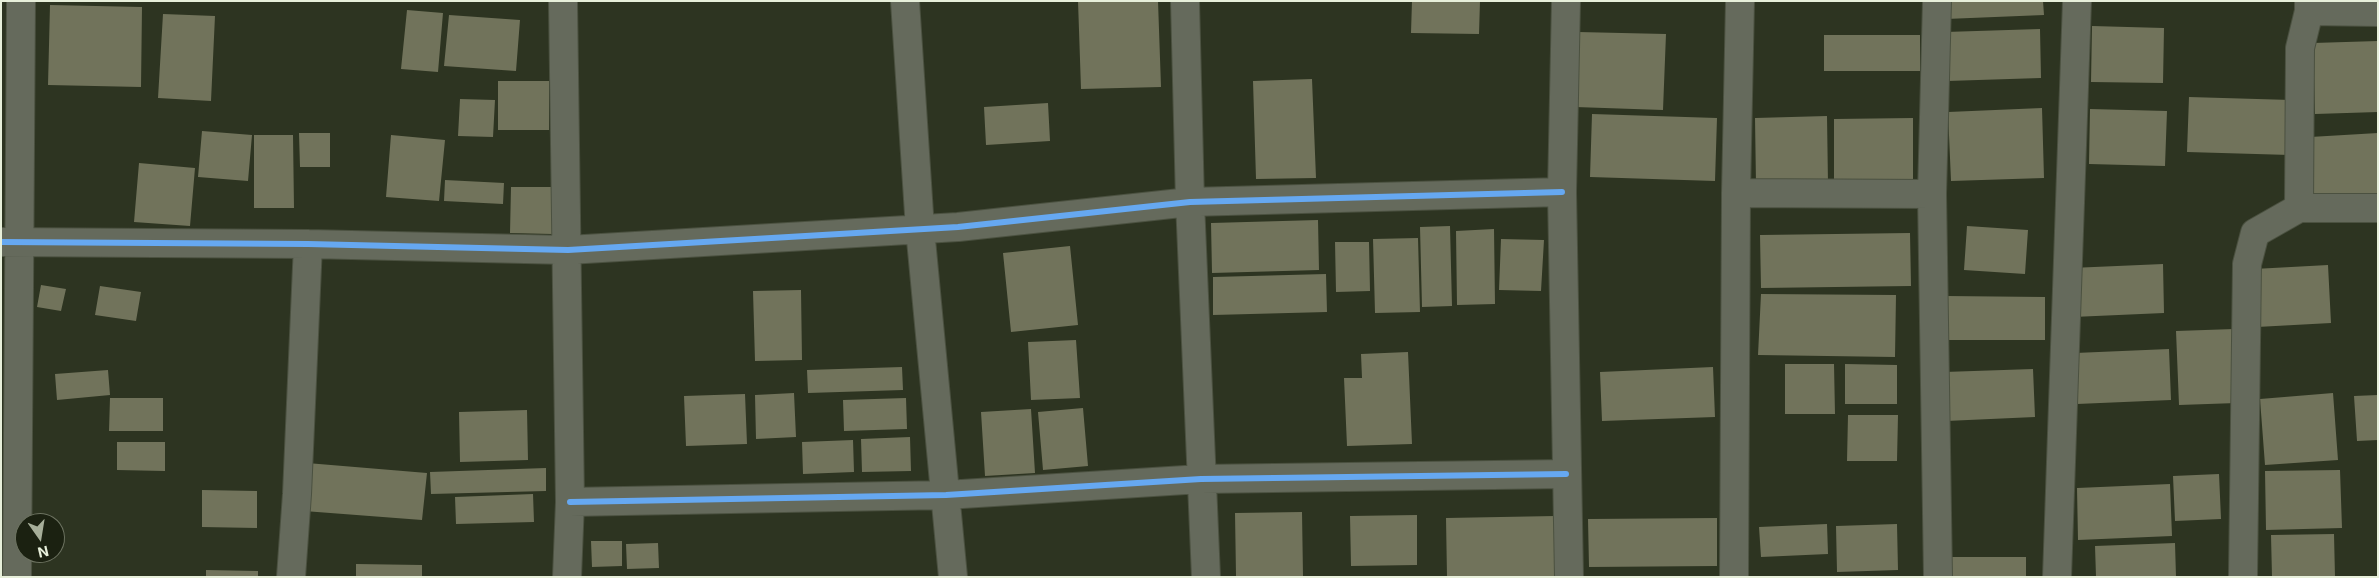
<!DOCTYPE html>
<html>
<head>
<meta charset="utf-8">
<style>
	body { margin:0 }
	#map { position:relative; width:2379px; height:578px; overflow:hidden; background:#2d3421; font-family:Inter,sans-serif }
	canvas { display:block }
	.frame { position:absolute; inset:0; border:2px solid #e7efda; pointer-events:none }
	.north { position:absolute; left:15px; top:513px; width:50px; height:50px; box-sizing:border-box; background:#1b2111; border:1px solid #6d7361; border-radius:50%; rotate:167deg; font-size:14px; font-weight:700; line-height:20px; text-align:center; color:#e7efda }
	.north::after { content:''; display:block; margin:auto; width:18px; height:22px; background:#a6ae99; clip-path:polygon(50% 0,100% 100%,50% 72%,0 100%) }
</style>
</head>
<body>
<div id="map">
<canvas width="2379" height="578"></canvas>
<div class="frame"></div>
<div class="north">N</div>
</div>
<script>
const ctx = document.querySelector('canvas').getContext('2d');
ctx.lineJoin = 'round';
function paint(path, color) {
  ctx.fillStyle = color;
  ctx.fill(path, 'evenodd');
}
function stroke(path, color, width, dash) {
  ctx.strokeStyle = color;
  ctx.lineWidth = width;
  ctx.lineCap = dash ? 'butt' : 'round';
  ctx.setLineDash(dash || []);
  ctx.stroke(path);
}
const building = new Path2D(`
	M1078 1H1158L1161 87 1081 89Z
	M1412 1H1480L1479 34 1411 33Z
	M1945 1H2043L2044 15 1946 19Z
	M50 5 142 7 141 87 48 85Z
	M407 10 443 13 438 72 401 69Z
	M163 14 215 16 211 101 158 98Z
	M449 15 520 20 516 71 444 66Z
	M2092 26 2164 28 2163 83 2091 82Z
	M2040 29 2041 78 1947 81 1945 32Z
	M1578 32 1666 34 1663 110 1575 107Z
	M1824 35H1920V71H1824Z
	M2378 41V112L2315 114 2313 43Z
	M1312 79 1316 178 1256 179 1253 81Z
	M498 81H549V130H498Z
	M2189 97 2291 100 2290 155 2187 152Z
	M460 99 495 100 493 137 458 136Z
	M1048 103 1050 141 986 145 984 107Z
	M2042 108 2044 178 1951 181 1948 112Z
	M2090 109 2167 111 2165 166 2089 164Z
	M1592 114 1717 118 1715 181 1590 177Z
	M1827 116 1828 184 1756 185 1755 118Z
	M1913 118V183L1834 184V119Z
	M202 131 252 135 248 181 198 177Z
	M299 133H330V167H300Z
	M2378 133V204L2314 207 2310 137Z
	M254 135H293L294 208H254Z
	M391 135 445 140 439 201 386 197Z
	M139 163 195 168 190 226 134 222Z
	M445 180 504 183 503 204 444 201Z
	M511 187H552V234L510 233Z
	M1318 220 1319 270 1212 273 1211 223Z
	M1450 226 1452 306 1422 307 1420 227Z
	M1967 226 2028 230 2025 274 1964 270Z
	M1494 229 1495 304 1457 305 1456 231Z
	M1910 233 1911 286 1761 288 1760 235Z
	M1418 238 1420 312 1375 313 1373 239Z
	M1501 239 1544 240 1541 291 1499 290Z
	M1335 242H1369L1370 291 1336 292Z
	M1070 246 1078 325 1011 332 1003 253Z
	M2163 264 2164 313 2073 317 2071 268Z
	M2328 265 2331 323 2257 327 2254 269Z
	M1326 274 1327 312 1213 315V277Z
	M41 285 66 289 61 311 37 307Z
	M100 286 141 292 136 321 95 315Z
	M801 290 802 360 755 361 753 291Z
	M1761 294 1896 295 1895 357 1758 355Z
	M1946 296 2045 297V340H1946Z
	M2234 329 2237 403 2179 405 2176 331Z
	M1076 340 1080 398 1031 400 1028 342Z
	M2169 349 2171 400 2077 404 2075 353Z
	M1408 352 1412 444 1347 446 1344 378H1362L1361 354Z
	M1785 364H1834L1835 414H1785Z
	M1845 364 1897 365V404H1845Z
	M902 367 903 390 808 393 807 370Z
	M1713 367 1715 417 1602 421 1600 372Z
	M2033 369 2035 417 1946 421 1944 372Z
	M108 370 110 395 57 400 55 374Z
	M794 393 796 437 756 439 755 395Z
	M2333 393 2338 460 2265 465 2260 399Z
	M745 394 747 444 686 446 684 396Z
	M2378 395V440L2357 441 2354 396Z
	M110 398H163V431H109Z
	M906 398 907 429 844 431 843 400Z
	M1083 408 1088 466 1043 470 1038 412Z
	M1031 409 1035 473 985 476 981 412Z
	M527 410 528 460 460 462 459 412Z
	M1848 415H1898L1897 461H1847Z
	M910 437 911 471 862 472 861 439Z
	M853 440 854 472 803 474 802 442Z
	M117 442H165V471L117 470Z
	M307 463 427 473 422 520 304 511Z
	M546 468V491L431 494 430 472Z
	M2340 470 2342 528 2266 530 2265 471Z
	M2219 474 2221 519 2175 521 2173 476Z
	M2170 484 2172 536 2078 540 2077 488Z
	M202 490 257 491V528L202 527Z
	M533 494 534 522 456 524 455 497Z
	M1302 512 1303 576H1236L1235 513Z
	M1417 515V565L1351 566 1350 516Z
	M1555 516 1556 577H1447L1446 518Z
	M1717 518V566L1589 567 1588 519Z
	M1827 524 1828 554 1761 557 1759 527Z
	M1897 524 1898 570 1837 572 1836 526Z
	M2334 534 2335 577H2272L2271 535Z
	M591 541H622V566L592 567Z
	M658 543 659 568 627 569 626 544Z
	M2175 543 2176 577H2096L2095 546Z
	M1946 557H2026V577H1946Z
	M356 564 422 565V577H356Z
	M206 570 258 571V577H206Z`);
const minor = new Path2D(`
	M563 1 570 502 567 577
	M905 1 920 229 953 577
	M1185 1 1190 202 1206 577
	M1566 1 1562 192 1569 577
	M1937 1 1932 194 1938 577
	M2309 11 2378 12
	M1736 193 1932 194
	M2299 208 2300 48 2309 11V1
	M1 242 308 244 568 250 958 227 1190 202 1562 192
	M570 502 946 495 1201 479 1566 474
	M17 577 21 1
	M291 577 297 494 308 244
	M1734 577 1736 193 1740 1
	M2057 577 2077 1
	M2243 577 2247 264 2255 233 2299 208H2378`);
const cycleway = new Path2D(`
	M1 242 308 244 568 250 958 227 1190 202 1562 192
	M570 502 946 495 1201 479 1566 474`);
paint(building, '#71735b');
stroke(minor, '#4b5140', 30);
stroke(minor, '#656a5c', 28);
stroke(cycleway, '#66a8f1', 6);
</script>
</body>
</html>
